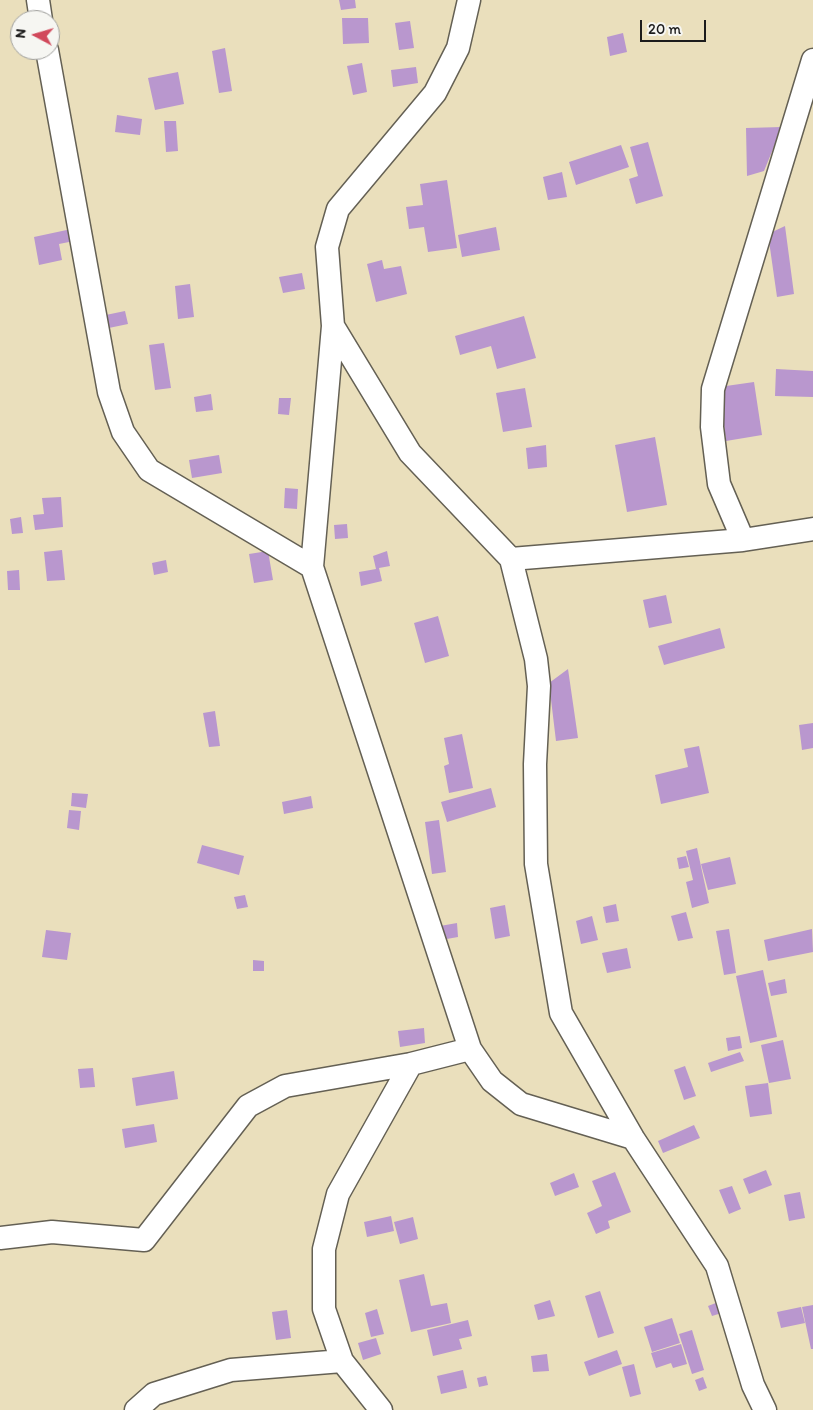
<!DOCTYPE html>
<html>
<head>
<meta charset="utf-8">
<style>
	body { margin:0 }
	#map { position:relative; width:813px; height:1410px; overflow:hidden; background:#eadfbc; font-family:Itim,sans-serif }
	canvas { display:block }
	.north { position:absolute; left:10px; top:10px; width:50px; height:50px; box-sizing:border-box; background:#f6f6f2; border:1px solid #9f9f9c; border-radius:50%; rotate:276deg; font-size:14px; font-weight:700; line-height:20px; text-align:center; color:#1c1c1c }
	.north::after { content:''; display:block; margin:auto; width:18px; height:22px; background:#d1495b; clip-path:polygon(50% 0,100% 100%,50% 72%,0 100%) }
	.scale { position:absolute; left:640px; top:20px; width:66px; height:22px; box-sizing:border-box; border:2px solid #1c1c1c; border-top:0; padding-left:6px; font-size:15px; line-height:18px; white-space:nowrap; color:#1c1c1c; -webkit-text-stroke:4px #f6f6f2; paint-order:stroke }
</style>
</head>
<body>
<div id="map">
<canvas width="813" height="1410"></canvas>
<div class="north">N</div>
<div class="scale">20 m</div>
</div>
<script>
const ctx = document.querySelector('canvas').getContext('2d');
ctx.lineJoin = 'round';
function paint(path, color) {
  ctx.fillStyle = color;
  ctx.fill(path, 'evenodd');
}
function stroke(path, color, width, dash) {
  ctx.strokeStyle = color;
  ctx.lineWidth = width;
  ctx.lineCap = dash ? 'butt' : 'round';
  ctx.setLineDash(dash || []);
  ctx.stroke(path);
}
const building = new Path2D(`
	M339 0H355L356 8 341 10Z
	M342 18H368L369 43 343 44Z
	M410 21 414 48 399 50 395 23Z
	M623 33 627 52 610 56 607 37Z
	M225 48 232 91 219 93 212 51Z
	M362 63 367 92 353 95 347 66Z
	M416 67 418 83 393 87 391 70Z
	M178 72 184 104 155 110 148 78Z
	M117 115 142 119 140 135 115 132Z
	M164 121H176L178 151 166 152Z
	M782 127 764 171 747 176 746 128Z
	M648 142 663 196 636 204 629 179 638 176 630 147Z
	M621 145 629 167 576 185 569 162Z
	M562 172 567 197 548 200 543 177Z
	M447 180 457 248 428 252 424 227 409 229 406 207 423 205 420 184Z
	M785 226 794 294 777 297 768 234Z
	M496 227 500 250 462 257 458 235Z
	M76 228 79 240 59 244 62 260 39 265 34 237Z
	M382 260 384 269 401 266 407 294 376 302 367 264Z
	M302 273 305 289 283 293 279 277Z
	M190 284 194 317 178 319 175 286Z
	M125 311 128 324 104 329 101 316Z
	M524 316 536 358 497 369 491 346 460 355 455 336Z
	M164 343 171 388 155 390 149 345Z
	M776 369 813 371V397L775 396Z
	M754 382 762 435 726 441 719 387Z
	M525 388 532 427 503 432 496 393Z
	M211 394 213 410 196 412 194 397Z
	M279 398H291L289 415 278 414Z
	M655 437 667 505 627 512 615 445Z
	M546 445 547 467 528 469 526 448Z
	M219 455 222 473 192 478 189 460Z
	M285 488 298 489 297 509 284 508Z
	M61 497 63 527 35 530 33 515 44 514 42 498Z
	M21 517 23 533 12 534 10 519Z
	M347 524 348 538 335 539 334 525Z
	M62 550 65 580 47 581 44 552Z
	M268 551 273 580 254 583 249 554Z
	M387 551 390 566 379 568 382 581 361 586 359 572 376 569 373 556Z
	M166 560 168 572 154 575 152 563Z
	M19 570 20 590H8L7 571Z
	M666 595 672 623 649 628 643 600Z
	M438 616 449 656 425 663 414 623Z
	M720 628 725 648 664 665 658 646Z
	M568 669 578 738 556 741 549 683Z
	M215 711 220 746 209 747 203 713Z
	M813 723V748L802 750 799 725Z
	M462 734 473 788 449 793 444 766 449 764 444 738Z
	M699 746 709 793 661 804 655 775 688 767 684 749Z
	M491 788 496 807 447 822 441 802Z
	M72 793 88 794 86 808 71 806Z
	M311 796 313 808 284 814 282 802Z
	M69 810 81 811 79 830 67 828Z
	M439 820 446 872 432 874 425 822Z
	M202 845 244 856 239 875 197 863Z
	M697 848 709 903 692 908 686 882 693 880 686 851Z
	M686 856 689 867 679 869 677 858Z
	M730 857 736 884 708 890 701 864Z
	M245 895 248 907 237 909 234 897Z
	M616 904 619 921 606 923 603 907Z
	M505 905 510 936 495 939 490 908Z
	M686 912 693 938 678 941 671 916Z
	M592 916 598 940 581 944 576 921Z
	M457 923 458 937 441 940 440 926Z
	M729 929 736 973 724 975 716 931Z
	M812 929 813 952 768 961 764 940Z
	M46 930 71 933 67 960 42 957Z
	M627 948 631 968 607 973 602 953Z
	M253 960 264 961V971H253Z
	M763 970 777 1037 750 1043 736 976Z
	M785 979 787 993 771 996 768 983Z
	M424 1028 425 1043 400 1047 398 1031Z
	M740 1036 742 1048 728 1051 726 1038Z
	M783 1040 791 1079 769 1083 761 1045Z
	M740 1052 744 1061 711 1072 708 1063Z
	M685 1066 696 1096 684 1100 674 1070Z
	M93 1068 95 1087 80 1088 78 1069Z
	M174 1071 178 1099 136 1106 132 1078Z
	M768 1083 772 1114 750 1117 745 1086Z
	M154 1124 157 1142 125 1148 122 1129Z
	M694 1125 700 1138 663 1153 658 1141Z
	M766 1170 772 1185 749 1194 743 1179Z
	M615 1172 631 1212 608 1221 610 1228 596 1234 587 1213 602 1206 592 1181Z
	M574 1173 579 1187 555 1196 550 1183Z
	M732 1186 741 1209 729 1214 719 1190Z
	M800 1192 805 1218 789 1221 784 1195Z
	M391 1216 394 1231 367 1237 364 1222Z
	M413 1217 418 1239 400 1244 394 1222Z
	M424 1274 431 1306 447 1303 451 1323 411 1332 399 1280Z
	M600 1291 614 1333 598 1338 585 1296Z
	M550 1300 555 1316 538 1320 534 1305Z
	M721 1301 725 1312 712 1316 708 1306Z
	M813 1305V1349H811L802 1307Z
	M801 1307 805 1323 781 1328 777 1312Z
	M377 1309 384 1334 371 1337 365 1313Z
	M287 1310 291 1338 276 1340 272 1312Z
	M672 1318 680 1343 652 1352 644 1327Z
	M468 1320 472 1336 459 1339 462 1349 433 1356 427 1330Z
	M692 1330 704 1370 692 1374 679 1334Z
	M376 1338 381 1354 363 1360 358 1343Z
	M681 1344 687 1364 673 1368 671 1363 656 1368 651 1353Z
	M617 1350 622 1364 589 1376 584 1362Z
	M547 1354 549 1371 533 1372 531 1356Z
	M634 1364 641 1394 630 1397 622 1367Z
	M463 1370 467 1388 441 1394 437 1376Z
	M486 1376 488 1385 479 1387 477 1378Z
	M703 1377 707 1388 699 1391 695 1380Z`);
const minor = new Path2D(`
	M38 0 41 20
	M469 0 458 48 435 93 338 209 327 247 333 326 410 453 511 559 536 659 539 686 535 764 536 864 561 1013 633 1138 717 1266 753 1385 765 1410
	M47 50 109 392 123 432 149 470 312 567
	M333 326 312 567 470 1049 492 1081 521 1104 633 1138
	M743 540 719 484 712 427 713 389 813 60
	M511 559 743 540 813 529
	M0 1238 52 1232 144 1240 248 1106 285 1086 411 1064
	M136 1410 154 1394 231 1370 342 1361
	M381 1410 342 1361 324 1309V1249L338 1194 411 1064 470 1049`);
paint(building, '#b997ce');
stroke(minor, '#646054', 25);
stroke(minor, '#fff', 22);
</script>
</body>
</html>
